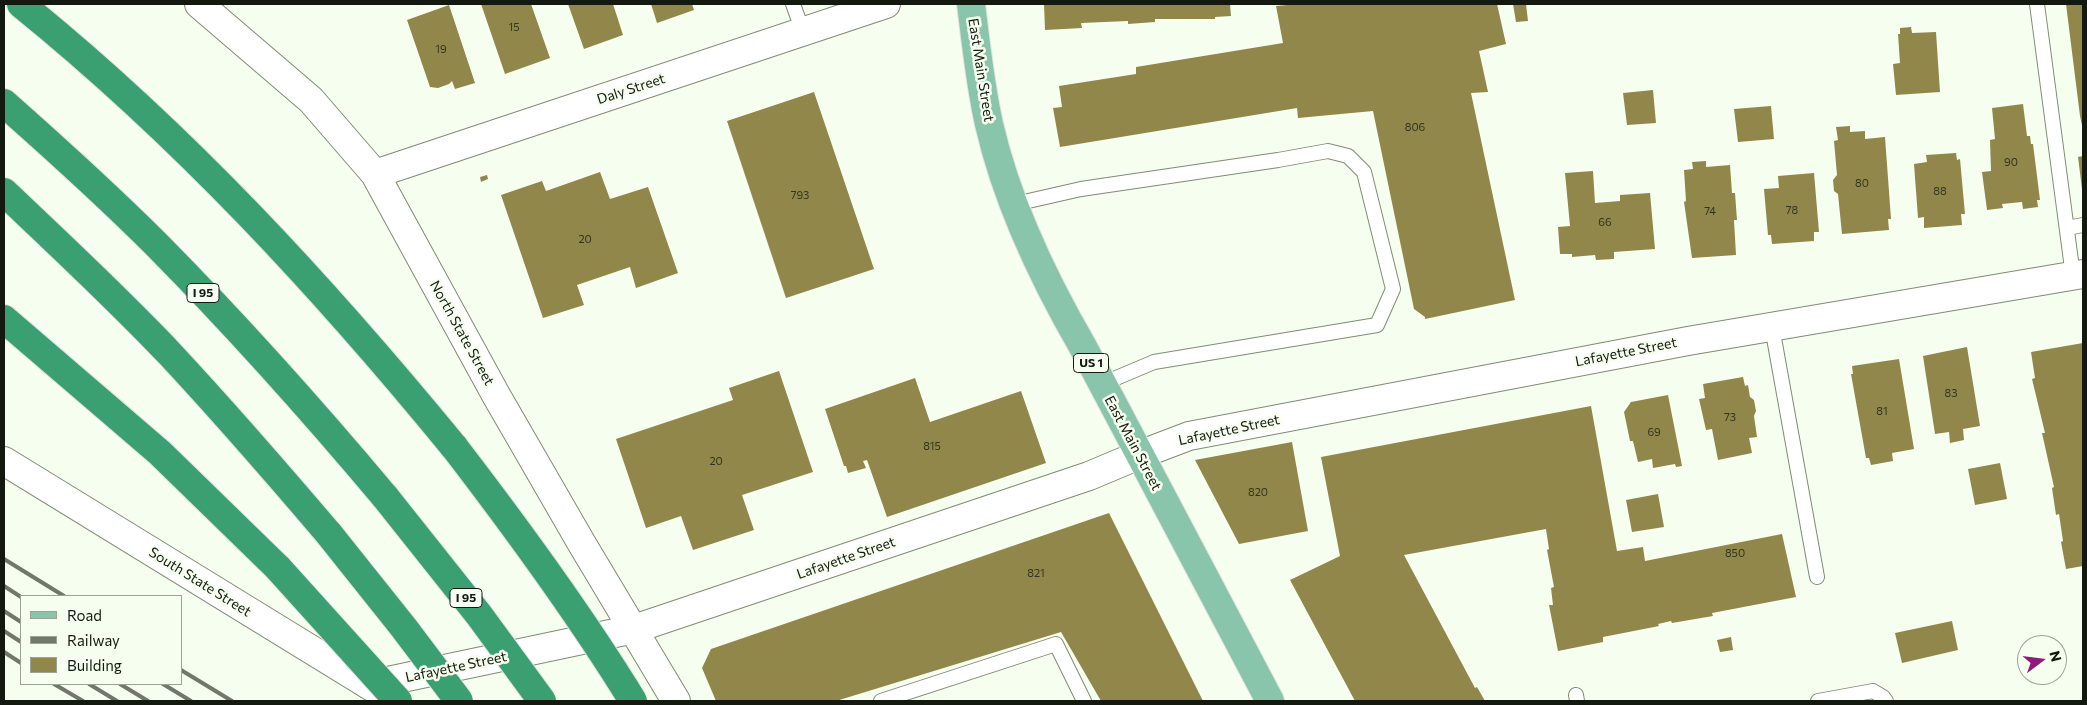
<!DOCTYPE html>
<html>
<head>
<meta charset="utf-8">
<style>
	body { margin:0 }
	#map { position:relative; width:2087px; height:705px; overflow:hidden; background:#f6ffef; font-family:Commissioner,sans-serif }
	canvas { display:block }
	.frame { position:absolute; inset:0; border:5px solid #141910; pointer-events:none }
	.legend { position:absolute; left:20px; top:595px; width:162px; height:90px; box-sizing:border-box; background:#f6ffef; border:1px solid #9ca396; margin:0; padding:6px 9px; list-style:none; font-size:15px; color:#141910 }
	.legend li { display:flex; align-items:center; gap:10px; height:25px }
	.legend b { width:25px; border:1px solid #9ca396 }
	.north { position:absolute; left:2017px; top:635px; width:50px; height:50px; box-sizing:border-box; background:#f6ffef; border:1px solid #9ca396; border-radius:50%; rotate:75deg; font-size:14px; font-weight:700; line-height:20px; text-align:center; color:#141910 }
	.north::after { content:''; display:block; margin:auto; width:18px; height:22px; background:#901a79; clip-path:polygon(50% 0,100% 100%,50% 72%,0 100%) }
</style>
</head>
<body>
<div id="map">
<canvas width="2087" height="705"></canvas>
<div class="frame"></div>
<ul class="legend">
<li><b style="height:6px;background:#89c5aa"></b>Road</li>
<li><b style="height:6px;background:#71776b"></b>Railway</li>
<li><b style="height:14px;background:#91874b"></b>Building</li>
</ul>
<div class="north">N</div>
</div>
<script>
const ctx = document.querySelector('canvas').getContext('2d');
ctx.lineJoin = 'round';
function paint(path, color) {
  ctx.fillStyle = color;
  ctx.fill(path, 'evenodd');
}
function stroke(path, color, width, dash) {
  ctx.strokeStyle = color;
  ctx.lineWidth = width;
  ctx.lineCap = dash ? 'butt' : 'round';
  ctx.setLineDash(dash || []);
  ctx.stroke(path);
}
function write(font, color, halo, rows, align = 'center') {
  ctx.font = font + ' Commissioner,sans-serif';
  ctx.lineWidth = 5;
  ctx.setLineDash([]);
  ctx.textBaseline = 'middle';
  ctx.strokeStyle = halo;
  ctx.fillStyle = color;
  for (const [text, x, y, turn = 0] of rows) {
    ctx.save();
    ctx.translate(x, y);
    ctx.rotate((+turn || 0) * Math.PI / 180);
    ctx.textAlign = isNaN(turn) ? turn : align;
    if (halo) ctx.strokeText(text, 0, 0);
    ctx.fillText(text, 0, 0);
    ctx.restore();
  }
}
const building = new Path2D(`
	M481 4H531L550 58 505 74Z
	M568 4H613L623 35 584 49Z
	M651 4H692L694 10 657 23Z
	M1044 4H1230L1231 16 1215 17V19H1155V22L1128 24V21L1081 23 1082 28 1045 30Z
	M1299 4H1497L1506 44 1479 51 1488 92 1471 93 1515 300 1425 319V317L1414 309 1373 111 1298 118 1297 108 1060 147 1053 108 1062 107 1059 86 1136 74V67L1283 43 1276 6Z
	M1513 4H1526L1528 21 1516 22Z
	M2066 4H2083V130L2080 116Z
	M449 5 475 83 455 89 452 81 449 84 438 88 430 87 407 20Z
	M1911 27 1912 33 1936 32 1940 92 1896 95 1893 64 1900 63 1898 34H1900V28Z
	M1653 90 1656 123 1627 125 1623 93Z
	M814 92 874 269 786 298 727 121Z
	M2023 104 2027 136H2030L2031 144H2033L2040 200H2037L2038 207 2023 209 2022 202 2002 204 2003 208 1987 210 1982 172 1991 171 1990 140 1995 139 1992 108Z
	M1771 106 1774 139 1738 142 1734 109Z
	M1850 126V132L1865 131V139L1885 137 1891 219H1888L1889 230 1842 234 1838 194 1834 191 1833 180 1837 175 1834 141 1838 140 1836 127Z
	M1956 153 1957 160 1960 159 1965 214H1961L1962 225 1924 228V217L1918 218 1914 164 1927 162 1926 155Z
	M2083 156V189H2082L2078 157Z
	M1706 161V167L1730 165 1732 193H1735L1737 220H1734L1736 255 1692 258 1684 202 1686 201 1684 170 1693 169 1692 162Z
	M1593 171 1595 203 1620 201V195L1650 193 1655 249 1614 252V259L1596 260 1595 255 1572 257V254H1560L1558 227 1570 226 1565 173Z
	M600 172 610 199 648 187 678 273 636 288 630 267 577 285 584 305 543 318 501 195 542 181 546 191Z
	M1814 173 1819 232H1814V241L1772 244 1771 235H1768L1764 189 1779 188 1778 176Z
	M487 175 488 179 481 182 480 177Z
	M2083 343V566L2066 569 2061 542 2063 541 2059 514 2056 515 2052 488 2054 487 2042 433H2045L2032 379 2035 378 2031 352Z
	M1967 347 1980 426 1963 429 1964 440 1950 443 1949 432 1935 434 1923 356Z
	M1899 359 1914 449 1892 453 1893 461 1871 465 1869 458H1866L1851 374H1853L1852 366Z
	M779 371 813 472 742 495 754 530 693 550 681 516 646 528 616 439 733 400 729 388Z
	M1743 377 1745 386 1748 385 1750 397 1754 400 1756 411 1754 416 1757 437 1749 438 1752 453 1718 460 1712 429 1706 430 1699 399 1705 398 1703 384Z
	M915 378 930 422 1021 391 1046 463 887 517 867 460 863 461 866 468 848 473 846 466H844L825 409Z
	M1668 395 1682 466 1676 467 1675 464 1653 468 1652 459 1638 462 1633 441H1630L1624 412 1631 402Z
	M1591 406 1617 551 1643 547 1645 561 1782 534 1796 597 1712 613 1713 616 1672 623 1671 621 1658 624 1659 626 1603 637V642L1558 651 1549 605H1553L1551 588 1554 587 1547 550 1549 549 1546 529 1404 555 1475 688 1477 687 1485 701H1355L1290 580 1340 556 1321 457Z
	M1292 442 1308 531 1239 544 1195 460Z
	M2000 463 2007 499 1975 505 1968 469Z
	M1658 494 1664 527 1632 532 1626 500Z
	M1109 513 1203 701H1101L1061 632 836 701H716L702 668 711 649Z
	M1952 621 1958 650 1902 663 1895 633Z
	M1731 637 1733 650 1720 652 1717 640Z`);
const lane = new Path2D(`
	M793 4 803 32
	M2037 4 2073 276
	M1015 204 1081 189 1278 160 1328 151 1348 156 1364 172 1393 289 1377 325 1154 362 1102 384
	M2067 228 2083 225
	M1772 327 1817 577
	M1576 695 1577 701
	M881 701 1056 644 1084 701
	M1818 701 1873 691 1883 697 1886 701`);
const street = new Path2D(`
	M199 4 311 100 375 174 496 395 582 544 676 701
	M375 174 886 4
	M369 685 634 629 1089 476 1139 455`);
const secondary = new Path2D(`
	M1139 455 1189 436 1688 341 2083 274
	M4 461 390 698`);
const primary = new Path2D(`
	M971 4C976 44 980 84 989 124 1007 203 1043 278 1083 347L1270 701`);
const highway = new Path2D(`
	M21 4C183 135 323 287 455 448
	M4 103C56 149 108 196 157 245 237 326 313 411 386 498
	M4 192C60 245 117 298 170 354 225 413 277 473 329 534
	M4 319 160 453 278 568`);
const rail = new Path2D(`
	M4 559 64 596
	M4 586 21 597
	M4 611 21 622
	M4 631 21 642
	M4 652 21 663
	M181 670 232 701
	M54 684 83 701
	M89 684 117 701
	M120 684 148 701
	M163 684 191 701`);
const highwayBridge = new Path2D(`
	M455 448C518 530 579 613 633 701
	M386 498 479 615 542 701
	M329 534 404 628 459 701
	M278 568 398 701`);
const numberNames = [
	["15",514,27],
	["19",441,49],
	["806",1415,127],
	["90",2011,162],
	["80",1862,183],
	["88",1940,191],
	["793",800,195],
	["78",1792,210],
	["74",1710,211],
	["66",1605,222],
	["20",585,239],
	["83",1951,393],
	["81",1882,411],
	["73",1730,417],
	["69",1654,432],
	["815",932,446],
	["20",716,461],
	["820",1258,492],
	["850",1735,553],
	["821",1036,573]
];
const shields = [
	[203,293,32],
	[1091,363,35],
	[466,598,32]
];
const shieldNames = [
	["I 95",203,293],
	["US 1",1091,363],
	["I 95",466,598]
];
const streetNames = [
	["East Main Street",981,70,81],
	["Daly Street",631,89,-18],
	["North State Street",462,333,61],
	["Lafayette Street",1626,352,-11],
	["Lafayette Street",1229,430,-12],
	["East Main Street",1133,443,62],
	["Lafayette Street",846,558,-19],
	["South State Street",200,582,32],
	["Lafayette Street",456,667,-12]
];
paint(building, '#91874b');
stroke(lane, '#808b75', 16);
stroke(street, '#808b75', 30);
stroke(secondary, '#808b75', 30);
stroke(primary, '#e3e3e2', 30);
stroke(highway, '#e3e3e2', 30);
stroke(lane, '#fff', 14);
stroke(street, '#fff', 28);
stroke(secondary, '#fff', 28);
stroke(primary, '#89c5aa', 28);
stroke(highway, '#3a9f71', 28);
stroke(rail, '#71776b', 4);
stroke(highwayBridge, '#e3e3e2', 30, []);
stroke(highwayBridge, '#3a9f71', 28);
write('11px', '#33341f', null, numberNames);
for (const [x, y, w] of shields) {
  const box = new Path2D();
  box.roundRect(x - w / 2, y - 9.5, w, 19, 4);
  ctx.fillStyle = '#f6ffef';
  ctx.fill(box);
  stroke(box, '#141910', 1);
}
write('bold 12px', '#141910', null, shieldNames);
write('14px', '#141910', '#f6ffef', streetNames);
</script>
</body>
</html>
